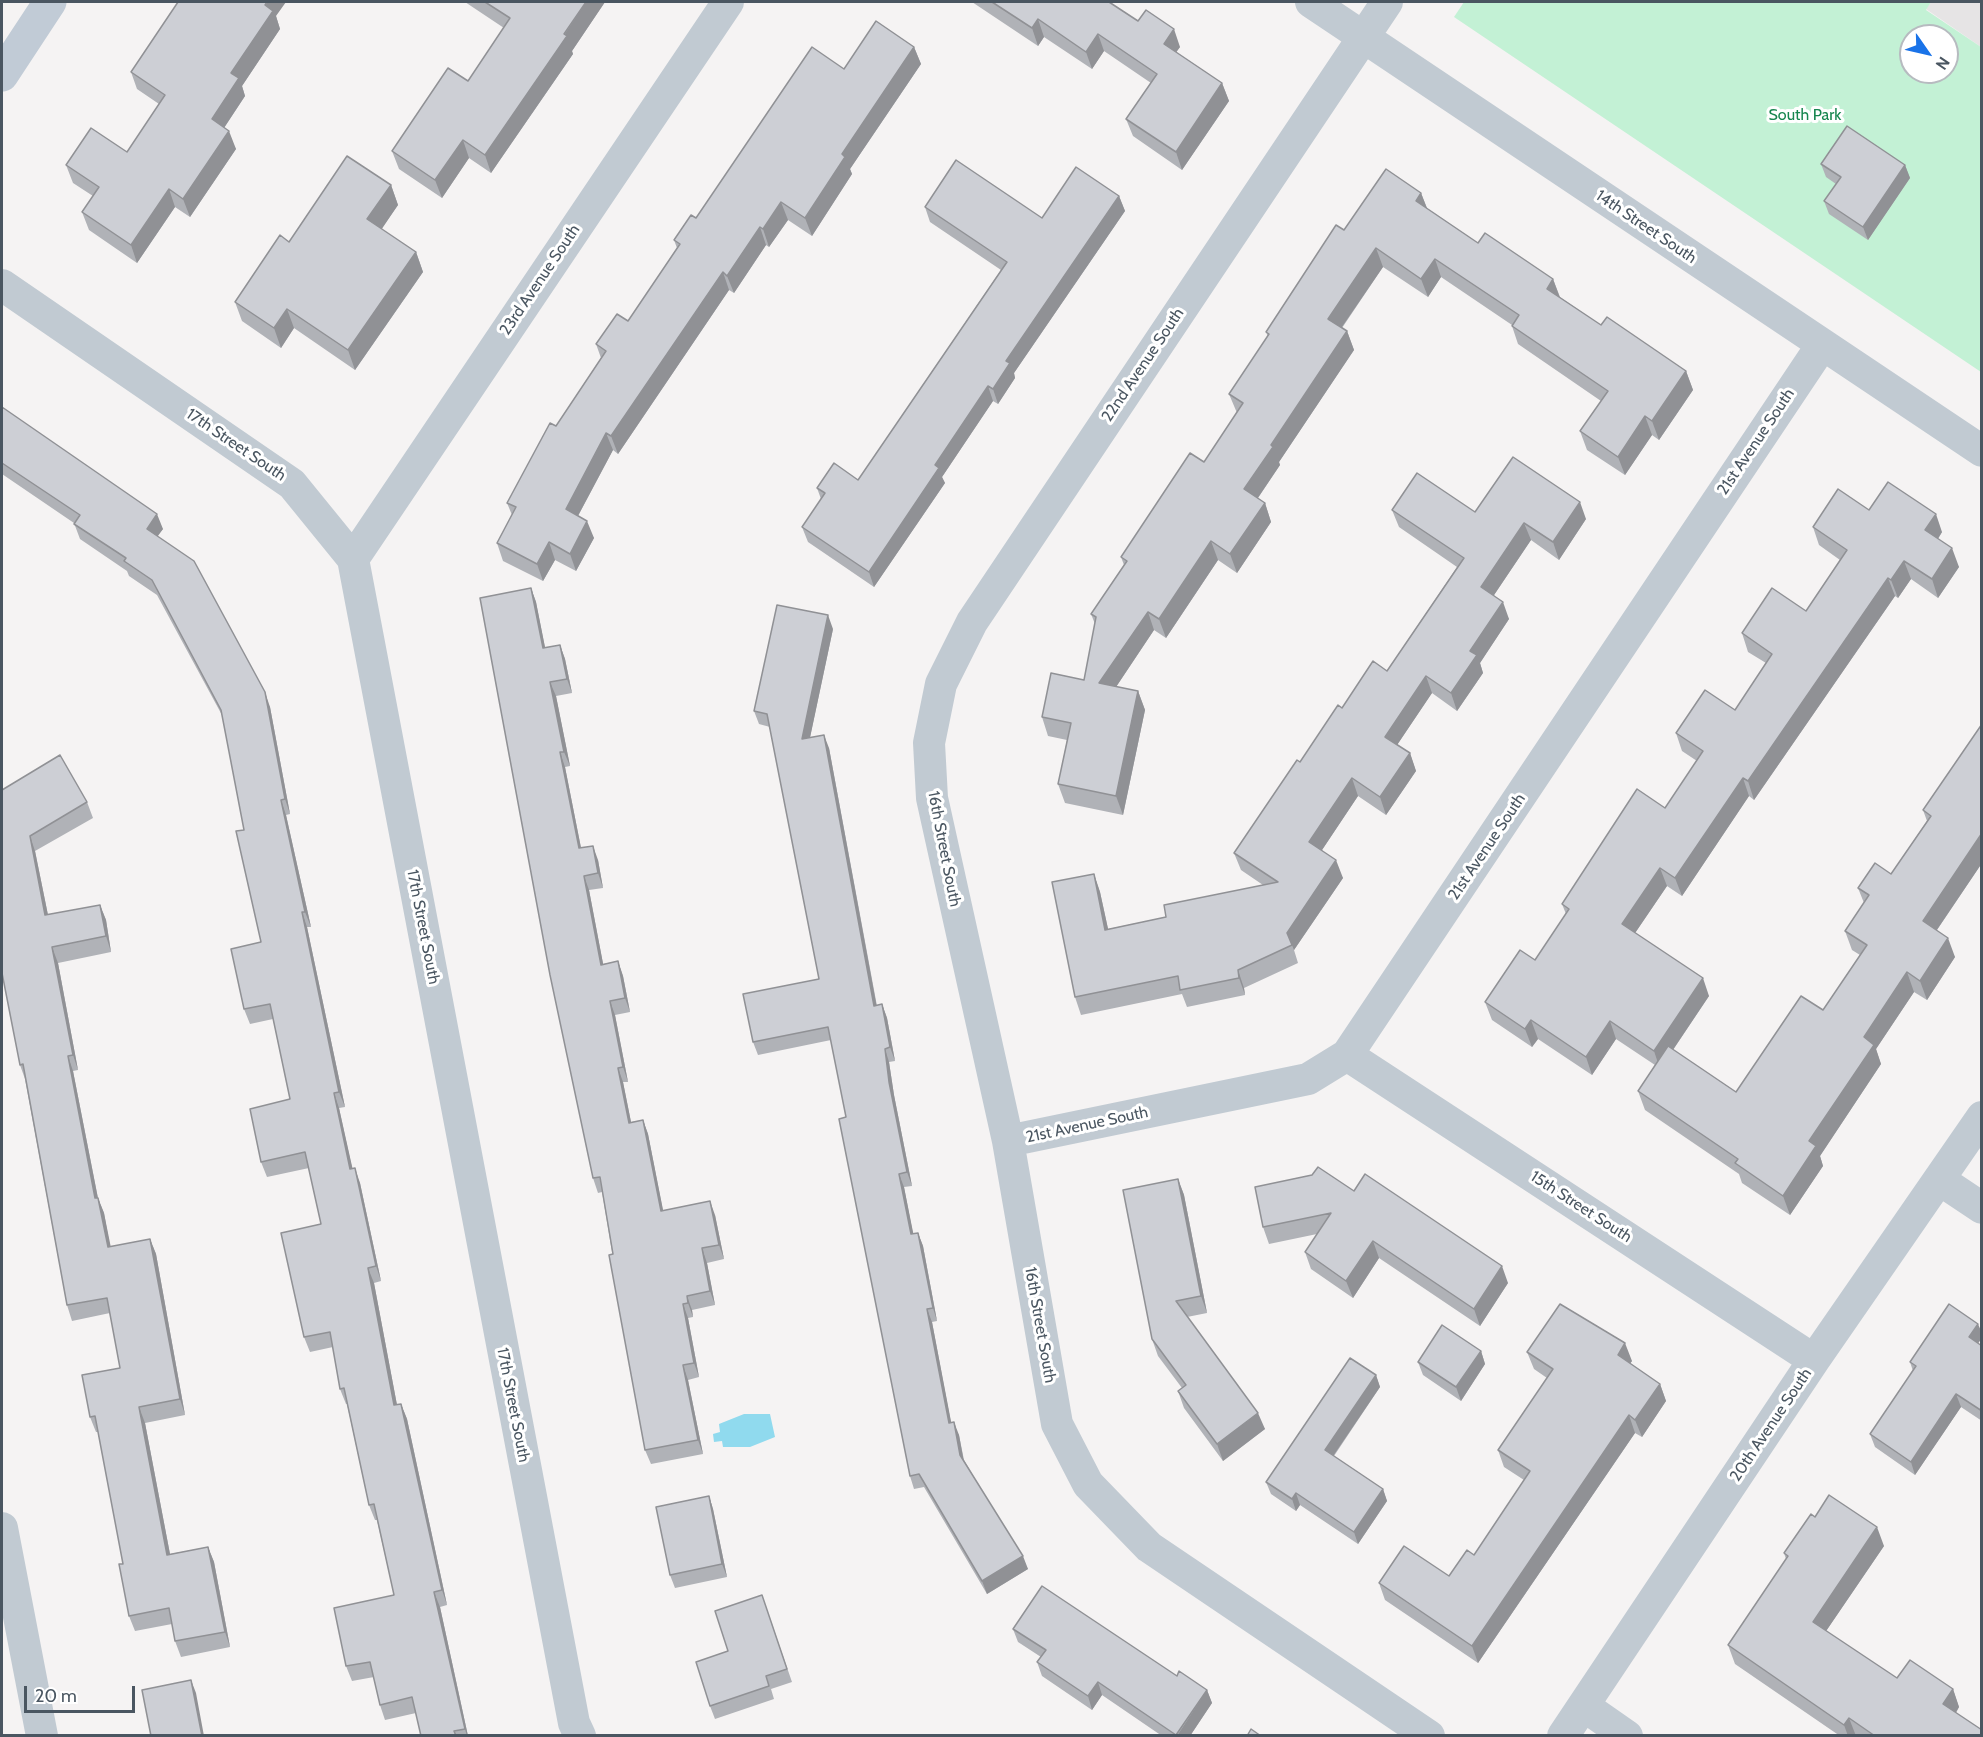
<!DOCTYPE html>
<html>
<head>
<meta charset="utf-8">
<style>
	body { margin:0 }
	#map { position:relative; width:1983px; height:1737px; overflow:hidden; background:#f5f3f3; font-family:Cabin,sans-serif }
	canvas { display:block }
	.frame { position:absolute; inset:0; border:3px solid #4a5661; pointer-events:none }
	.north { position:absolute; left:1899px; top:24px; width:60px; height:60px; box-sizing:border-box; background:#fff; border:2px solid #b7bbc0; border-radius:50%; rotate:124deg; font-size:16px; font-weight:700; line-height:24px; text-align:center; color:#4a5661 }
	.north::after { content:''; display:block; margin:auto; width:21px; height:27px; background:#1a73e8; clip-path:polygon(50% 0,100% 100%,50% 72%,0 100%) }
	.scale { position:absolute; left:24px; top:1686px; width:111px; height:27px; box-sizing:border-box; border:3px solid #4a5661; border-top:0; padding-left:8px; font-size:18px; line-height:21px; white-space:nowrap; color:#4a5661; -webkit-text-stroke:4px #fff; paint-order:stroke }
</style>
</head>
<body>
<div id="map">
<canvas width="1983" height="1737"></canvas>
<div class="frame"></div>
<div class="north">N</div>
<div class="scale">20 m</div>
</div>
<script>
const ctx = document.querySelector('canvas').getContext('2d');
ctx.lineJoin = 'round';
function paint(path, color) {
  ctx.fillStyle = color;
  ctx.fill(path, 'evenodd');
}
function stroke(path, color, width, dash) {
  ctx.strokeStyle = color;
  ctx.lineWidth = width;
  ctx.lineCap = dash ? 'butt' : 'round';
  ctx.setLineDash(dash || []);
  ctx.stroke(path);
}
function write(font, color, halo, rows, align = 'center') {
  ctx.font = font + ' Cabin,sans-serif';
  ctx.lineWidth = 6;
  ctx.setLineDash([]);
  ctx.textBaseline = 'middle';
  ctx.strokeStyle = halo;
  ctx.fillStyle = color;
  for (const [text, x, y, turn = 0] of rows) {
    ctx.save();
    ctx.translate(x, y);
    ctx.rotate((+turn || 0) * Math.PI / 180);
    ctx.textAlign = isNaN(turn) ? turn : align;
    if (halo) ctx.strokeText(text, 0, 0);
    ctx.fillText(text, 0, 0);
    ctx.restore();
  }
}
const education = new Path2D(`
	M1931 2H1981V47L1926 9Z`);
const green = new Path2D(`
	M1464 2H1931L1926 10 1981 47V372L1454 17ZM1911 36H1947V72H1911Z`);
const water = new Path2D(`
	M744 1414H770L775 1437 750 1447H723L722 1441 714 1442 713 1434 720 1432 719 1424Z`);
const street = new Path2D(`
	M1311 2 1982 451
	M1387 2 972 622 941 684 929 743 932 798 1008 1141 1057 1424 1088 1484 1149 1547 1429 1736
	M2 285 292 484 353 559 574 1723 580 1736
	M353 559 728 2
	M1347 1055 1814 1360
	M1008 1141 1308 1079 1347 1055 1822 345
	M1940 1180 1982 1208
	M2 1528 42 1736
	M1584 1706 1627 1736
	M1563 1736 1814 1360 1982 1117`);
const secondary = new Path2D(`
	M2 75 50 2`);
const wall = new Path2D(`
	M465 2H605L572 51 573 54 491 173 469 158 442 198 399 169 392 151 468 81 504 28Z
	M972 2H1109L1138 21 1180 47 1176 52 1222 83 1229 101 1182 170 1133 136 1126 119 1151 83 1104 51 1092 69 1044 37 1038 46Z
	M276 16 280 29 242 86 245 96 224 128 236 149 190 217 175 207 137 263 89 230 82 212 93 196 73 183 66 165 127 152 159 104 137 89 131 72Z
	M914 47 921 64 850 169 852 174 812 236 788 220 769 247 766 245 734 293 729 290 618 454 613 450 578 516 594 538 576 571 555 560 543 581 503 561 497 543 512 515 507 503 556 426 601 358 596 344 628 321 677 248 674 240 844 69Z
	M1821 164 1905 165 1910 178 1868 240 1829 214 1824 201 1836 184 1826 177Z
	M391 185 398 205 381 229 416 252 423 272 355 370 294 328 281 348 242 321 235 302 289 242Z
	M1421 193 1427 208 1478 243 1553 279 1560 297 1601 325 1686 371 1693 390 1659 440 1652 435 1625 475 1587 450 1580 431 1601 401 1518 344 1512 326V325L1441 277 1428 297 1383 267 1342 328 1347 331 1354 350 1279 462 1280 465 1258 498 1265 503 1271 522 1237 573 1218 560 1166 638 1154 630 1116 687 1138 691 1145 710 1123 815 1065 803 1058 784 1067 740 1048 736 1042 717 1084 680 1095 624 1091 614 1124 565 1121 557 1204 462 1237 413 1229 394 1268 337 1266 332 1344 230Z
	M1119 196 1125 211 1014 373 1015 378 998 404 993 401 942 477 945 483 874 587 808 542 802 527 821 499 817 488 858 480 1001 270 930 222 925 207 1042 218Z
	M2 407 163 529 157 536 270 707 290 814 286 815 311 927H307L345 1107 339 1108 352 1168 360 1183 381 1281 374 1283 397 1405 401 1404 407 1419 447 1605 440 1607 468 1736H421L416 1713 385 1720 380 1705 374 1677 352 1681 346 1666 394 1595 377 1520H375L369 1505 347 1404H346L340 1389 333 1347 310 1352 304 1337 321 1224 309 1168 267 1177 261 1162 290 1099 273 1019 250 1024 244 1009 261 942 244 830 223 717 157 595 129 576 127 571 80 539 74 523 2 474Z
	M1392 510 1475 512 1586 519 1559 560 1531 540 1494 595 1509 619 1480 663 1483 673 1457 711 1432 693 1397 745 1410 753 1416 771 1386 815 1358 796 1322 850 1343 878 1294 950 1298 963 1244 988 1245 995 1187 1007 1182 994 1081 1015 1075 997 1094 874 1100 892 1108 929 1166 917 1263 885 1241 870 1234 853 1300 762 1342 708 1387 671 1457 567 1399 527Z
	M1869 510 1942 532 1938 539 1959 567 1938 598 1911 579 1898 598 1895 596 1754 800 1749 796 1682 896 1667 886 1635 933 1709 996 1673 1050 1736 1092 1823 1010 1860 955 1852 950 1845 931 1864 903 1858 888 1891 874 1927 821 1923 810 1982 724V863L1937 930 1955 957 1927 1000 1914 992 1876 1049 1881 1064 1820 1156 1823 1166 1790 1215 1742 1183 1739 1174 1645 1110 1638 1091 1655 1065 1616 1039 1592 1075 1538 1039 1532 1047 1492 1020 1485 1002 1535 960 1566 914 1562 904 1665 808 1697 761 1682 751 1676 733 1735 710 1766 663 1748 652 1742 633 1806 611 1840 560 1819 545 1813 527Z
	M531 588 536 602 545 648 560 645 565 659 572 693 556 696 570 766 565 767 581 848 598 860 603 888 589 890 603 964 618 961 623 976 630 1012 615 1015 628 1082H623L631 1122 643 1120 648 1134 663 1211 715 1215 724 1259 707 1263 715 1305 692 1310 693 1317 688 1318 699 1377 688 1380 703 1454 651 1464 645 1450 602 1192 598 1193 593 1178Z
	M833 629 810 737 829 748 877 1006 882 1004 887 1018 895 1061 889 1062 894 1095 912 1186 904 1187 913 1234 918 1233 923 1246 937 1321 932 1322 951 1423 959 1435 964 1460 1028 1569 987 1594 924 1487 914 1489 910 1476 846 1117 831 1040 758 1055 753 1042 819 979 770 727 759 724 754 711Z
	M2 790 87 802 93 818 35 851 48 915 100 905 106 920 111 952 58 963 78 1070 73 1071 98 1198 104 1213 110 1247 150 1239 156 1254 185 1415 145 1423 170 1554 208 1547 214 1562 230 1647 181 1657 175 1641 172 1624 135 1631 129 1616 123 1564 98 1432H96L90 1417 120 1368 110 1313 72 1321 67 1305 25 1079 20 1065Z
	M1178 1179 1184 1195 1207 1313 1187 1317 1265 1429 1223 1461 1184 1408 1178 1391 1182 1388 1158 1356 1152 1339Z
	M1354 1191 1508 1283 1480 1326 1379 1258 1353 1298 1311 1269 1305 1252 1317 1234 1269 1244 1263 1227Z
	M1982 1338 1978 1343 1982 1346V1421L1961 1407 1915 1475 1875 1447 1870 1434 1913 1371 1910 1362Z
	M1481 1351 1485 1364 1461 1401 1423 1375 1418 1362Z
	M1527 1352 1632 1361 1630 1363 1660 1384 1666 1401 1642 1437 1635 1433 1478 1663 1385 1600 1379 1583 1449 1576 1474 1555 1524 1480 1504 1467 1498 1450 1547 1378 1534 1369Z
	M1376 1375 1380 1387 1334 1456 1383 1489 1387 1501 1358 1544 1300 1505 1296 1511 1271 1494 1266 1482Z
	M709 1496 713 1509 727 1577 675 1588 670 1575Z
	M1815 1517 1884 1546 1826 1631 1897 1678 1953 1689 1959 1707 1956 1713 1982 1736H1840L1735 1664 1728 1645 1786 1559 1784 1553Z
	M762 1595 792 1682 771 1689 774 1699 715 1719 710 1706 728 1651Z
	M1013 1629 1177 1676 1207 1690 1212 1703 1190 1736H1162L1102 1695 1092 1710 1042 1676 1037 1662 1041 1657 1018 1642Z`);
const shadedWall = new Path2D(`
	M267 2H286L276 16 280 29 242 86 245 96 218 137 212 119 231 73Z
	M586 2H605L572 51 573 54 491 173 485 155Z
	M1038 19 1044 37 1038 46 1032 28Z
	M1174 29 1180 47 1170 61 1164 44Z
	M1098 34 1104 51 1092 69 1086 52Z
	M914 47 921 64 850 169 852 174 812 236 805 218 842 154Z
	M1222 83 1229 101 1182 170 1176 152Z
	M229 131 236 149 190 217 183 199Z
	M463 140 469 158 442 198 435 180Z
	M1905 165 1910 178 1868 240 1863 227Z
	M391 185 398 205 375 239 367 219Z
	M169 189 175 207 137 263 131 245Z
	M1421 193 1428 211 1416 201Z
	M1119 196 1125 211 1014 373 1015 378 998 404 993 389 1006 361Z
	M781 202 788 220 769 247 763 229Z
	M760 227 766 245 734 293 727 276Z
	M1376 248 1383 267 1335 337 1328 319Z
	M416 252 423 272 355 370 348 350Z
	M1435 259 1441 277 1428 297 1421 279Z
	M723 272 729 290 618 454 611 436Z
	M1553 279 1560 298 1547 289Z
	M287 309 294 328 281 348 274 328Z
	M1347 331 1354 350 1279 462 1280 465 1251 508 1244 489 1271 445Z
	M1686 371 1693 390 1659 440 1652 421Z
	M988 386 993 401 942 477 945 483 874 587 869 572 935 465Z
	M1645 416 1652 435 1625 475 1618 457Z
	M606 433 613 450 572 527 566 509Z
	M1580 502 1586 519 1559 560 1553 542Z
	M1265 503 1271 522 1237 573 1230 554Z
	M157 514 163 529 152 544 147 529Z
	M1936 514 1942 532 1932 548 1925 530Z
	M587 521 594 538 576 571 570 554Z
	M1524 523 1531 540 1488 604 1481 587Z
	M1211 541 1218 560 1166 638 1159 619Z
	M549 542 555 560 543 581 537 564Z
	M1952 548 1959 567 1938 598 1932 579Z
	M1904 561 1911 579 1898 598 1891 580Z
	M1888 578 1895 596 1754 800 1748 781Z
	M531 588 536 602 548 662 543 648Z
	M1503 602 1509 619 1480 663 1483 673 1457 711 1451 693 1470 651Z
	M1148 612 1154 630 1106 702 1099 683Z
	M828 615 833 629 807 752 802 739Z
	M560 645 565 659 572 693 567 679Z
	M1426 676 1432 693 1391 754 1385 737Z
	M550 682 556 696 570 766 564 752Z
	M1138 691 1145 710 1123 815 1116 796Z
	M265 692 270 707 290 814 285 799Z
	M824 735 829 748 879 1019 874 1006Z
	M560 752 565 767 584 863 579 848Z
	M1410 753 1416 771 1386 815 1380 797Z
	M1352 778 1358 796 1316 859 1309 842Z
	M1743 778 1749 796 1682 896 1675 878Z
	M281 800 286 815 311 927 305 912Z
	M1982 833V863L1930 940 1923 921Z
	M30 836 35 851 51 930 45 915Z
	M593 846 598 860 603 888 598 873Z
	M1336 860 1343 878 1294 950 1287 933Z
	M1660 868 1667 886 1629 942 1622 924Z
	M1094 874 1100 892 1112 947 1105 930Z
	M584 876 589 890 606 979 601 965Z
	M100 905 106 920 111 952 106 936Z
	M302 912 307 927 345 1107 339 1092Z
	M1948 938 1955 957 1927 1000 1920 981Z
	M52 947 58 963 78 1070 73 1055Z
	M618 961 623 976 630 1012 625 998Z
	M1238 970 1244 988 1245 995 1239 978Z
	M1907 972 1914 992 1876 1049 1881 1064 1820 1156 1823 1166 1790 1215 1783 1196 1809 1141 1864 1037Z
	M1703 978 1709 996 1660 1069 1654 1051Z
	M610 1001 615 1015 628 1082 623 1067Z
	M882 1004 887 1018 895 1061 890 1047Z
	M1531 1020 1538 1039 1532 1047 1525 1029Z
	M1610 1021 1616 1039 1592 1075 1586 1057Z
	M885 1049 889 1062 894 1095 912 1186 907 1172 889 1082Z
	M68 1056 73 1071 101 1214 95 1198Z
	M618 1068 623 1082 634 1137 629 1123Z
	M334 1093 339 1108 356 1184 350 1169Z
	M643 1120 648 1134 666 1225 661 1211Z
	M355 1168 360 1183 381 1281 376 1266Z
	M899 1174 904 1187 916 1247 911 1234Z
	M1178 1179 1184 1195 1207 1313 1201 1296Z
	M98 1198 104 1213 114 1263 108 1247Z
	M710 1201 715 1215 724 1259 719 1245Z
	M918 1233 923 1246 937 1321 933 1308Z
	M150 1239 156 1254 185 1415 180 1399Z
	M1373 1241 1379 1258 1353 1298 1346 1281Z
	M702 1248 707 1263 715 1305 710 1291Z
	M1502 1266 1508 1283 1480 1326 1474 1309Z
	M368 1268 374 1283 400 1421 394 1405Z
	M687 1296 692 1310 693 1317 688 1303Z
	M683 1304 688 1318 699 1377 694 1363Z
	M927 1309 932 1322 954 1437 949 1423Z
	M1978 1324 1982 1333V1338L1973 1350 1969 1337Z
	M1625 1343 1632 1361 1624 1372 1618 1355Z
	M1481 1351 1485 1364 1461 1401 1456 1387Z
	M683 1365 688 1380 703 1454 698 1440Z
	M1376 1375 1380 1387 1329 1462 1325 1450Z
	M1660 1384 1666 1401 1642 1437 1635 1420Z
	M1956 1394 1961 1407 1915 1475 1911 1462Z
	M401 1404 407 1419 447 1605 442 1590Z
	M139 1407 145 1423 173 1570 167 1555Z
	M1258 1413 1265 1429 1223 1461 1217 1444Z
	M1629 1415 1635 1433 1478 1663 1472 1646Z
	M954 1422 959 1435 965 1468 960 1455Z
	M1383 1489 1387 1501 1358 1544 1354 1532Z
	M1296 1493 1300 1505 1296 1511 1292 1499Z
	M709 1496 713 1509 727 1577 722 1564Z
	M1877 1527 1884 1546 1820 1640 1813 1622Z
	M208 1547 214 1562 230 1647 225 1632Z
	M1023 1556 1028 1569 987 1594 982 1581Z
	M434 1592 440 1607 468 1736H467L465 1729Z
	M191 1680 196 1693 204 1736H202Z
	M1098 1682 1102 1695 1092 1710 1088 1696Z
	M1953 1689 1959 1707 1950 1722 1943 1704Z
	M1207 1690 1212 1703 1190 1736H1177Z
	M1849 1718 1856 1736H1848L1844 1725Z`);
const building = new Path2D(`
	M178 2H267L265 5 273 11 231 73 239 78 212 119 229 131 183 199 169 189 131 245 82 212 99 187 66 165 91 128 127 152 165 95 131 72Z
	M485 2H586L564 34 567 36 485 155 463 140 435 180 392 151 448 68 468 81 510 18Z
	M992 2H1109L1138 21 1146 10 1174 29 1164 44 1222 83 1176 152 1126 119 1157 74 1098 34 1086 52 1038 19 1032 28Z
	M876 21 914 47 842 154 845 157 805 218 781 202 763 229 760 227 727 276 723 272 611 436 606 433 566 509 587 521 570 554 549 542 537 564 497 543 516 507 507 503 550 423 556 426 606 351 596 344 617 314 628 321 680 244 674 240 691 215 696 218 812 47 844 69Z
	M1847 126 1905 165 1863 227 1824 201 1841 177 1821 164Z
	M347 156 391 185 367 219 416 252 348 350 287 309 274 328 235 302 280 235 289 242Z
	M956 160 1042 218 1076 167 1119 196 1006 361 1010 363 993 389 988 386 935 465 939 468 869 572 802 527 825 493 817 488 834 463 858 480 1007 262 925 207Z
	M1386 169 1421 193 1416 201 1478 243 1485 233 1553 279 1547 289 1601 325 1607 317 1686 371 1652 421 1645 416 1618 457 1580 431 1608 391 1512 326 1519 315 1435 259 1421 279 1376 248 1328 319 1347 331 1271 445 1273 447 1244 489 1265 503 1230 554 1211 541 1159 619 1148 612 1099 683 1138 691 1116 796 1058 784 1071 723 1042 717 1051 673 1084 680 1096 617 1091 614 1127 561 1121 557 1190 453 1204 462 1243 403 1229 394 1269 334 1266 332 1336 225 1344 230Z
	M2 407 157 514 147 529 194 561 265 692 285 799 281 800 305 912H302L339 1092 334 1093 350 1169 355 1168 376 1266 368 1268 394 1405 401 1404 442 1590 434 1592 465 1729 454 1731 456 1736H421L412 1697 380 1705 370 1662 346 1666 334 1608 394 1595 374 1504 369 1505 344 1388 340 1389 330 1332 304 1337 281 1233 321 1224 305 1152 261 1162 250 1109 290 1099 270 1004 244 1009 231 949 261 942 236 831 244 830 221 710 152 580 124 561 126 558 74 524 80 515 2 463Z
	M1513 457 1580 502 1553 542 1524 523 1481 587 1503 602 1470 651 1477 655 1451 693 1426 676 1385 737 1410 753 1380 797 1352 778 1309 842 1336 860 1287 933 1292 945 1238 970 1239 978 1180 990 1178 976 1075 997 1052 882 1094 874 1105 930 1166 917 1164 905 1278 882 1234 853 1297 760 1300 762 1338 705 1342 708 1373 661 1387 671 1464 558 1392 510 1417 473 1475 512Z
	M1888 482 1936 514 1925 530 1952 548 1932 579 1904 561 1891 580 1888 578 1748 781 1743 778 1675 878 1660 868 1622 924 1703 978 1654 1051 1610 1021 1586 1057 1531 1020 1525 1029 1485 1002 1520 950 1535 960 1569 909 1562 904 1637 789 1665 808 1703 751 1676 733 1705 690 1735 710 1772 654 1742 633 1772 588 1806 611 1847 550 1813 527 1838 489 1869 510Z
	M531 588 543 648 560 645 567 679 550 682 564 752H560L579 848 593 846 598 873 584 876 601 965 618 961 625 998 610 1001 623 1067 618 1068 629 1123 643 1120 661 1211 710 1201 719 1245 702 1248 710 1291 687 1296 688 1303 683 1304 694 1363 683 1365 698 1440 645 1450 609 1255 613 1254 600 1177 593 1178 550 975 480 598Z
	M777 605 828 615 802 739 824 735 874 1006 882 1004 890 1047 885 1049 889 1082 907 1172 899 1174 911 1234 918 1233 933 1308 927 1309 949 1423 954 1422 960 1455 1023 1556 982 1581 919 1474 910 1476 839 1119 846 1117 828 1027 753 1042 743 994 819 979 767 714 754 711Z
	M1982 724V833L1923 921 1948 938 1920 981 1907 972 1864 1037 1874 1045 1809 1141 1816 1146 1783 1196 1735 1163 1738 1159 1638 1091 1668 1046 1736 1092 1801 996 1823 1010 1867 945 1845 931 1869 895 1858 888 1875 863 1891 874 1931 816 1923 810Z
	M60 755 87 802 30 836 45 915 100 905 106 936 52 947 73 1055 68 1056 95 1198H98L108 1247 150 1239 180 1399 139 1407 167 1555 208 1547 225 1632 175 1641 169 1608 129 1616 119 1564H123L95 1416 90 1417 82 1375 120 1368 107 1298 67 1305 23 1064 20 1065 2 973V790Z
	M1318 1167 1354 1191 1365 1174 1502 1266 1474 1309 1373 1241 1346 1281 1305 1252 1331 1213 1263 1227 1255 1187 1312 1175Z
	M1178 1179 1201 1296 1176 1301 1258 1413 1217 1444 1178 1391 1186 1385 1152 1339 1123 1190Z
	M1560 1304 1625 1343 1618 1355 1660 1384 1635 1420 1629 1415 1472 1646 1379 1583 1404 1546 1449 1576 1467 1550 1474 1555 1530 1471 1498 1450 1553 1369 1527 1352Z
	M1949 1304 1978 1324 1969 1337 1982 1346V1411L1956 1394 1911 1462 1870 1434 1916 1366 1910 1362Z
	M1442 1325 1481 1351 1456 1387 1418 1362Z
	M1350 1358 1376 1375 1325 1450 1383 1489 1354 1532 1296 1493 1292 1499 1266 1482Z
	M1829 1495 1877 1527 1813 1622 1897 1678 1910 1660 1953 1689 1943 1704 1982 1730V1736H1875L1849 1718 1844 1725 1728 1645 1788 1556 1784 1553 1811 1514 1815 1517Z
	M709 1496 722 1564 670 1575 656 1507Z
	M1042 1586 1177 1676 1179 1671 1207 1690 1176 1735 1098 1682 1088 1696 1037 1662 1046 1650 1013 1629Z
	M762 1595 787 1669 766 1676 769 1686 710 1706 696 1662 728 1651 715 1611Z
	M191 1680 202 1736H151L142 1690Z
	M1251 1729 1261 1736H1247Z`);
const parkNames = [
	["South Park",1805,115]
];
const streetNames = [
	["14th Street South",1646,227,34],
	["23rd Avenue South",540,280,-56],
	["22nd Avenue South",1143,365,-56],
	["21st Avenue South",1756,442,-56],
	["17th Street South",236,445,34],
	["21st Avenue South",1487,847,-56],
	["16th Street South",944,849,79],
	["17th Street South",423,927,79],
	["21st Avenue South",1087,1125,-12],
	["15th Street South",1581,1207,33],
	["16th Street South",1040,1325,80],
	["17th Street South",513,1405,79],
	["20th Avenue South",1771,1425,-56]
];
paint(education, '#e6e4e5');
paint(green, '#c3f1d5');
paint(water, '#90daee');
stroke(street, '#c1cad2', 32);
stroke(secondary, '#c1cbd6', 33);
paint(wall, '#b0b2b7');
paint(shadedWall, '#909195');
paint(building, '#cdcfd5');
stroke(building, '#909195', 1.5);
write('16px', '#17864f', '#fff', parkNames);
write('16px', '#4a5661', '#fff', streetNames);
</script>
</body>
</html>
